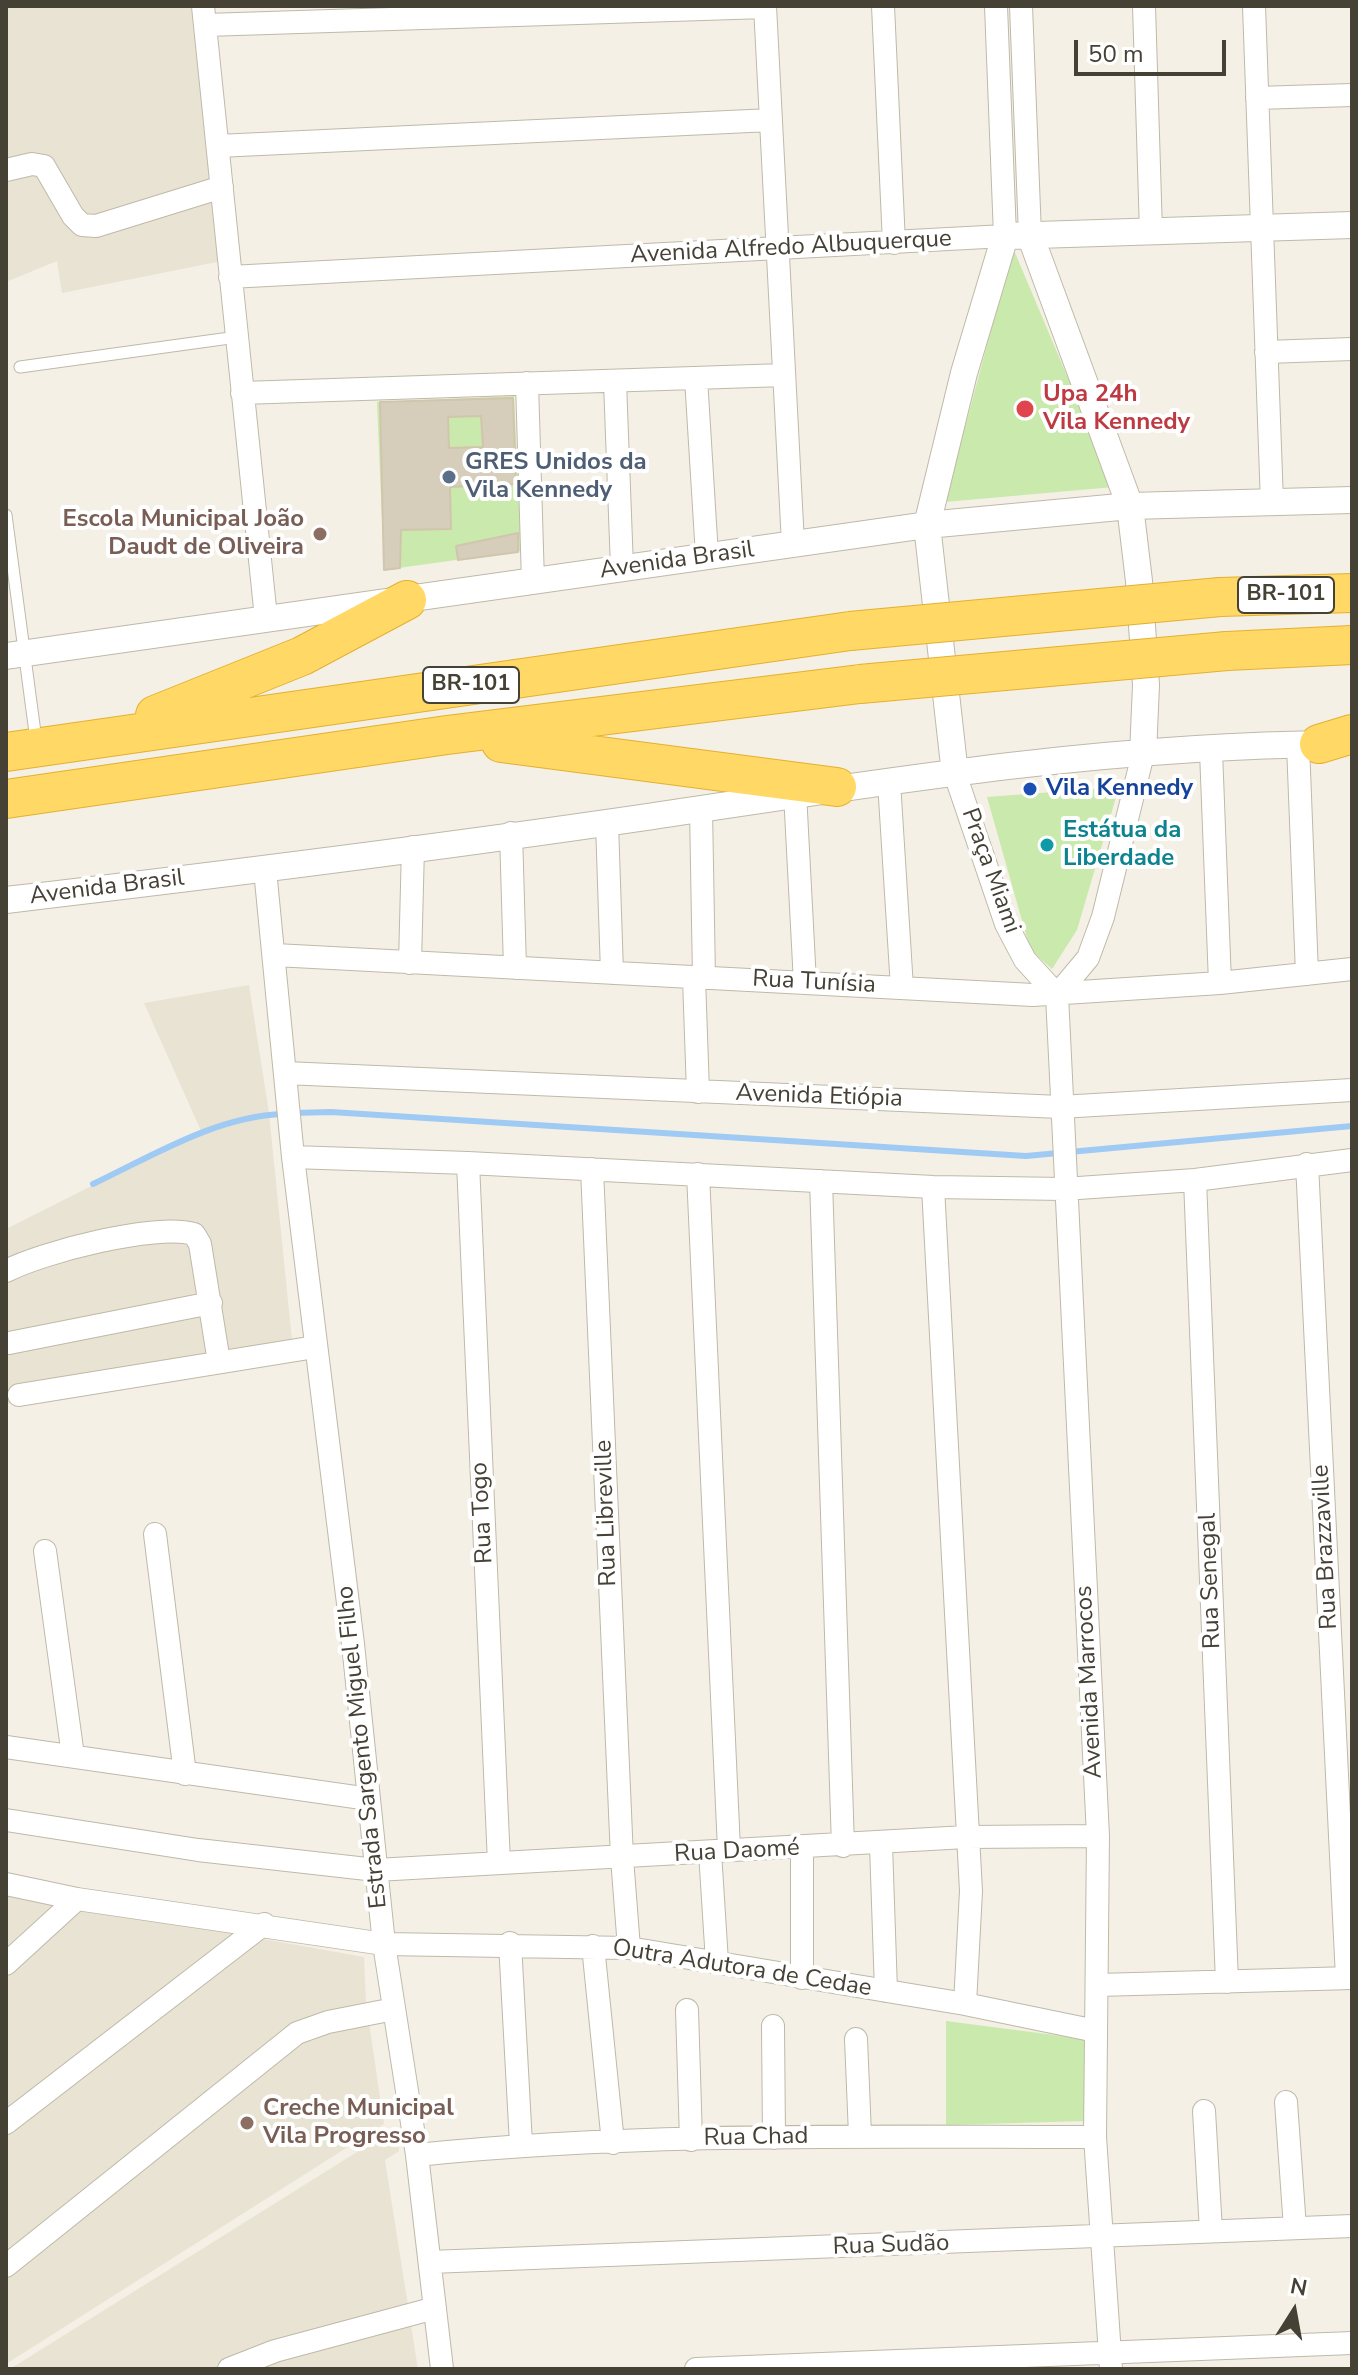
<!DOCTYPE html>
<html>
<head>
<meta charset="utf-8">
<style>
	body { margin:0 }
	#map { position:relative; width:1358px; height:2375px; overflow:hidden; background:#f4f0e6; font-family:"Nunito Sans",sans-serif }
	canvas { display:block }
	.frame { position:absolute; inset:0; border:8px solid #464135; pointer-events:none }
	.north { position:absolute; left:1254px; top:2271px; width:80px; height:80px; -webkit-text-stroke:6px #fff; paint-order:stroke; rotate:11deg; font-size:22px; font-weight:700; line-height:32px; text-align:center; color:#464135 }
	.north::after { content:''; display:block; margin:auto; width:28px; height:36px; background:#464135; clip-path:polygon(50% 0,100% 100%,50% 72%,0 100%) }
	.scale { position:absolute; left:1074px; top:40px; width:152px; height:36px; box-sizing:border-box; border:4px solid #464135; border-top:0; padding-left:10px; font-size:24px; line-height:28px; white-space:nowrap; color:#464135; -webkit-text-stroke:6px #fff; paint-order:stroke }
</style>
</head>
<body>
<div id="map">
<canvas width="1358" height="2375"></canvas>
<div class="frame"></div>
<div class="north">N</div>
<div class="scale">50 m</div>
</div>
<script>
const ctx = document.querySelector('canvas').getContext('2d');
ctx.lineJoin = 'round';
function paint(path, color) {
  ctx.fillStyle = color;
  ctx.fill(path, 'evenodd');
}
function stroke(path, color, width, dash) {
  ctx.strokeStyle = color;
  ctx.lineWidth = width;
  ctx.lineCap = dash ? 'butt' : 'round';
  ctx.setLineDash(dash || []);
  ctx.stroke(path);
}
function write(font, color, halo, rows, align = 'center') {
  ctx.font = font + ' "Nunito Sans",sans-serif';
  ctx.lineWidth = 8;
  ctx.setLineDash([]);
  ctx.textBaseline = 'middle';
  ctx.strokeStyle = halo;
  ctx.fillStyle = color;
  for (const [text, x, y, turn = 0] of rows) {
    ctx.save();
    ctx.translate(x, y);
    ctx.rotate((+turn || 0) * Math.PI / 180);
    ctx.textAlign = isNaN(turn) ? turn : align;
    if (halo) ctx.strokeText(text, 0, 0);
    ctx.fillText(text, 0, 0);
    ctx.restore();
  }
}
const residential = new Path2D(`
	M6 6H195L222 261 62 293 57 261 6 282Z
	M249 985 269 1113 293 1350 6 1404V1229L201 1131 144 1003Z
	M6 1893 364 1957 366 2002 384 2124 6 2364Z
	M397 2127 399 2151 385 2160 418 2369H10Z`);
const green = new Path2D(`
	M1013 248 1114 487 945 502Z
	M514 396 521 551 384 570 377 402Z
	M1119 787 1077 930 1052 969 1030 949 987 797Z
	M946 2021 1085 2039 1086 2121 946 2125Z`);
const stream = new Path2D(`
	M294 1113 331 1112 1026 1156 1352 1126
	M93 1184C152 1156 217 1116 283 1114`);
const building = new Path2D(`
	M513 398 516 484 450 487 451 529 401 530 400 568 384 570 380 402ZM481 416 483 447 449 448 448 417Z
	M518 533V552L458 560 456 546Z`);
const service = new Path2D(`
	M20 367 237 337
	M6 515 36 740`);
const minor = new Path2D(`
	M203 6 266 618
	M765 6 793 544
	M883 6 894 243
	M1021 6 1030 235
	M1144 6 1151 232
	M1254 6 1272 503
	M206 25 765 7
	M1257 98 1352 95
	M218 146 771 120
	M6 170 32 164 44 166 73 216 82 225 96 226 222 187
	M230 277 1005 236 996 6
	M1266 352 1352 349
	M696 378 707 556
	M615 382 622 568
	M527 383 533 582
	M242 393 784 375
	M1298 745 1307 974
	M1211 751 1220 983
	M955 774 1006 924 1025 960 1057 995
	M889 782 902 988
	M795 793 805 983
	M701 809 704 978
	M607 823 612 973
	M511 833 515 968
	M265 870 293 1157 353 1644 384 1944 417 2155 442 2369
	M275 955 1033 995 1220 983 1352 969
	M410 963 413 847
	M694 978 698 1092
	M1057 995 1098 1836 1095 2137 1111 2369
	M1057 995 1088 958 1103 917 1143 754
	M285 1073 1060 1107 1352 1090
	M293 1157 468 1163 933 1187 1064 1189 1195 1180 1352 1160
	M468 1163 499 1863
	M1307 1164 1347 1978
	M592 1169 622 1858 629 1948
	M698 1174 729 1849
	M1195 1180 1227 1982
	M821 1181 843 1846
	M933 1187 971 1891 965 2004
	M6 1271C43 1252 155 1223 194 1234L200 1244 219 1362
	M9 1343 211 1303
	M19 1395 315 1347
	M155 1534 185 1774
	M45 1551 73 1756
	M6 1747 369 1799
	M6 1820 198 1850 376 1870 966 1837 1098 1836
	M881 1845 886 1991
	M710 1852 717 1962
	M6 1884 77 1899 384 1944 629 1948 965 2004 1096 2031
	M510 1943 521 2144
	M593 1946 613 2143
	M6 1964 77 1899
	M802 1978V1849
	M1098 1985 1352 1978
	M687 2010 691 2140
	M773 2026 774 2138
	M856 2039 860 2135
	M1286 2102 1295 2228
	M1204 2111 1211 2231
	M6 2123 264 1924
	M417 2155C642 2132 869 2137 1095 2137
	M430 2262 1352 2226
	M6 2266 297 2033 328 2022 394 2009
	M229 2369 275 2351 435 2308
	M696 2369 1352 2343`);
const tertiary = new Path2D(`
	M1030 235 1130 506 1139 581 1146 685 1143 754
	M6 656 927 525 1130 506 1352 500
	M955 774 927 525 964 373 1005 236 1352 225
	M6 900C220 875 434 848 647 817 875 783 1106 745 1337 744`);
const motorway = new Path2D(`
	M1220 597 1352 593
	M1227 651 1352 645
	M155 715 302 656 407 600
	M501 743 837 787
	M1319 744 1352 734
	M6 752 850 631
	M6 799 447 735 860 684`);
const motorwayBridge = new Path2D(`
	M850 631 1220 597
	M860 684 1227 651`);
const markers = [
	[1025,409,10,"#e0444e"],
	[449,477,8,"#5c6f8a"],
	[320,534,8,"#8d6e63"],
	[1030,789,8,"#1a4fb4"],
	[1047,845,8,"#0f9aa8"],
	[247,2123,8,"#8d6e63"]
];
const shields = [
	[1286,595,96],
	[471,685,96]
];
const shieldNames = [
	["BR-101",1286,595],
	["BR-101",471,685]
];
const streetNames = [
	["Avenida Alfredo Albuquerque",791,248,-3],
	["Avenida Brasil",677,561,-8],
	["Praça Miami",990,871,70],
	["Avenida Brasil",107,888,-7],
	["Rua Tunísia",814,983,3],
	["Avenida Etiópia",819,1097,2],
	["Rua Togo",483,1513,-93],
	["Rua Libreville",607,1513,-92],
	["Rua Brazzaville",1326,1547,-93],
	["Rua Senegal",1211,1581,-92],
	["Avenida Marrocos",1090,1682,-93],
	["Estrada Sargento Miguel Filho",363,1747,-96],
	["Rua Daomé",737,1852,-3],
	["Outra Adutora de Cedae",742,1969,9],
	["Rua Chad",756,2138,-1],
	["Rua Sudão",891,2246,-2]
];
const healthNames = [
	["Upa 24h",1043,395],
	["Vila Kennedy",1043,423]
];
const serviceNames = [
	["GRES Unidos da",465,463],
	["Vila Kennedy",465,491]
];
const educationNames = [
	["Escola Municipal João",304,520],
	["Daudt de Oliveira",304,548],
	["Creche Municipal",263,2109,"left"],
	["Vila Progresso",263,2137,"left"]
];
const transitNames = [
	["Vila Kennedy",1046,789]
];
const cultureNames = [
	["Estátua da",1063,831],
	["Liberdade",1063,859]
];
paint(residential, '#e8e3d3');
paint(green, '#c9eaac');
stroke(stream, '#9fcaf3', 6);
paint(building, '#d6cdba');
stroke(building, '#d1c6ad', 2);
stroke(service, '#bfb9a8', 13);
stroke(minor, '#bfb9a8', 24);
stroke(tertiary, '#bfb9a8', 28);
stroke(motorway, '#e4b02f', 40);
stroke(service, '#fff', 11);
stroke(minor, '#fff', 22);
stroke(tertiary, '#fff', 26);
stroke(motorway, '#ffd865', 38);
stroke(motorwayBridge, '#e4b02f', 40, []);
stroke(motorwayBridge, '#ffd865', 38);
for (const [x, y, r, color] of markers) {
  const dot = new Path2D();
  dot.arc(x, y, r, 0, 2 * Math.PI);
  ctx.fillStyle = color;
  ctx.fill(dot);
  stroke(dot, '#fff', 3);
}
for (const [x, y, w] of shields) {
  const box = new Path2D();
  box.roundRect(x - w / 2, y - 18, w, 36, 6);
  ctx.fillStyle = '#fff';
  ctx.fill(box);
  stroke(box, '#464135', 2);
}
write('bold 22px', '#464135', null, shieldNames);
write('24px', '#464135', '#fff', streetNames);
write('bold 24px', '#be3a42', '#fff', healthNames, 'left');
write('bold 24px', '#4e5e75', '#fff', serviceNames, 'left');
write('bold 24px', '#785e54', '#fff', educationNames, 'right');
write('bold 24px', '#164399', '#fff', transitNames, 'left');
write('bold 24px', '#0d838f', '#fff', cultureNames, 'left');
</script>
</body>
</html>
